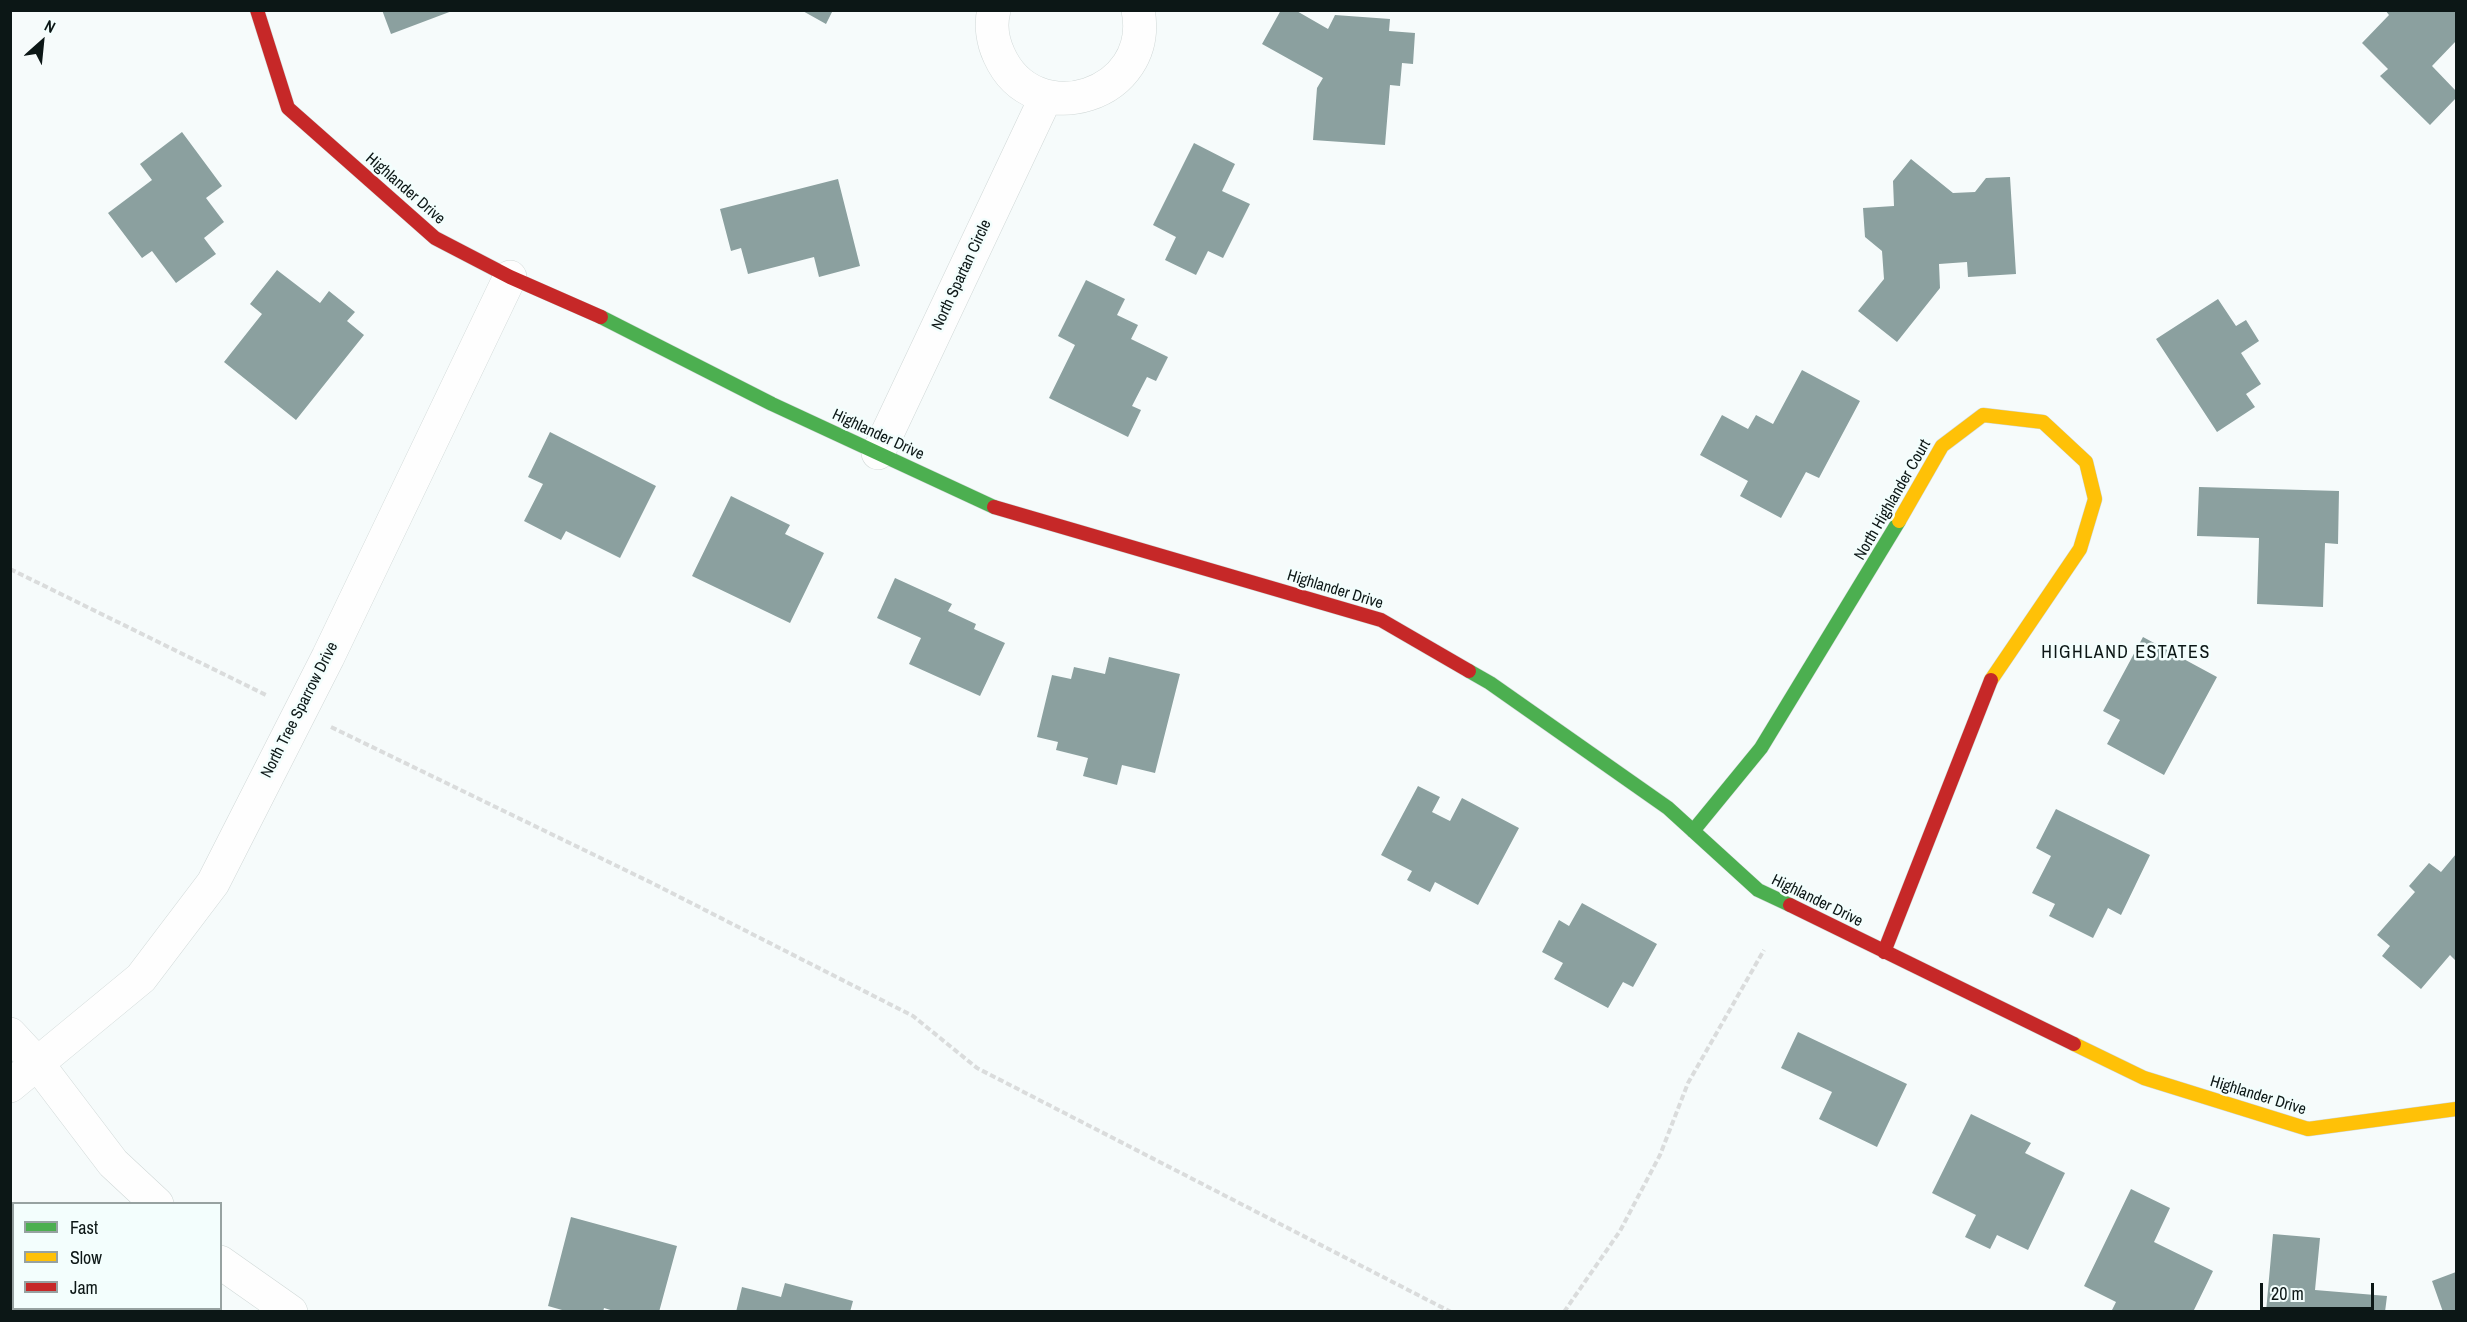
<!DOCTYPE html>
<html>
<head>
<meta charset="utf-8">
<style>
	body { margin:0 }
	#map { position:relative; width:2467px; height:1322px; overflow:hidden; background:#f6fbfb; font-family:"Archivo Narrow",sans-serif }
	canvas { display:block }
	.frame { position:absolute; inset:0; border:12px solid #0c1716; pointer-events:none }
	.legend { position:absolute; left:12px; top:1202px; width:210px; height:108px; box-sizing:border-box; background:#f3fefd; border:2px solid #97a2a1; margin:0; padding:8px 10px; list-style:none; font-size:18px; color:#0c1716 }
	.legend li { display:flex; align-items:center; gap:12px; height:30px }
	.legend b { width:30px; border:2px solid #97a2a1 }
	.north { position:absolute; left:12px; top:12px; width:60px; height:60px; -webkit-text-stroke:4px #f3fefd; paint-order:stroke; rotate:27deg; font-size:16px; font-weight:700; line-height:24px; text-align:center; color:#0c1716 }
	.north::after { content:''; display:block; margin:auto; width:21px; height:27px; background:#0c1716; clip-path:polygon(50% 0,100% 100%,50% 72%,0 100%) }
	.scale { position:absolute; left:2260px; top:1283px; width:114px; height:27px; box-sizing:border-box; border:3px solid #0c1716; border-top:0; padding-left:8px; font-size:18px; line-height:21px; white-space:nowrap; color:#0c1716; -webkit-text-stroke:4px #f3fefd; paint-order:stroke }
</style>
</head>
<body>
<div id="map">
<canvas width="2467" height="1322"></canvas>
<div class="frame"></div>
<ul class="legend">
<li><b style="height:8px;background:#4caf50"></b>Fast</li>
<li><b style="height:8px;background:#ffc107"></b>Slow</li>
<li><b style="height:8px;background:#c62828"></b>Jam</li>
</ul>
<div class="north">N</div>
<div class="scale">20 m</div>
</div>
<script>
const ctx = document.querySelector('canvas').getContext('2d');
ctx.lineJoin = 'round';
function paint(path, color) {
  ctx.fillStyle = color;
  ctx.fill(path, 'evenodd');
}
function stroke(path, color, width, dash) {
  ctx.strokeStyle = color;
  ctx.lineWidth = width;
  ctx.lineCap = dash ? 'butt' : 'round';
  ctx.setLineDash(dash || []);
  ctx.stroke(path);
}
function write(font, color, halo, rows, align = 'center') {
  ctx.font = font + ' "Archivo Narrow",sans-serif';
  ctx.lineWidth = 5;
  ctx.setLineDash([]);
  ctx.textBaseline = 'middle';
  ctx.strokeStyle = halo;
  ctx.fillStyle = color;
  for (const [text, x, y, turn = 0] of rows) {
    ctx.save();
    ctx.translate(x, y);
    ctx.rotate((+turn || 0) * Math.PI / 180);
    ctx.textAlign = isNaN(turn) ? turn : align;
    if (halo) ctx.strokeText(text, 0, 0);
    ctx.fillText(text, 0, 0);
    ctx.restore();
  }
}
const building = new Path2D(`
	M382 10H452V11L391 34Z
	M801 10H833L826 24Z
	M1281 10H1295L1328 29 1335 15 1390 19 1389 31 1415 33 1413 64 1402 63 1400 86 1390 85 1385 145 1313 140 1317 88 1323 78 1262 44Z
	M2385 10H2456V41L2432 66 2456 91V98L2430 125 2380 76 2388 69 2362 43 2389 15Z
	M182 132 222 186 206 198 224 222 204 238 216 254 176 283 152 251 142 258 108 213 152 180 140 164Z
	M1194 143 1235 164 1222 191 1250 204 1223 258 1208 251 1196 275 1165 260 1176 237 1153 225Z
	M1911 159 1953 193 1975 192 1986 178 2010 177 2016 274 1968 277 1967 262 1939 264 1940 288 1897 342 1858 311 1884 279 1882 251 1865 237 1863 208 1894 206 1893 181Z
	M838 179 860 266 819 277 814 257 748 274 741 248 731 251 720 209Z
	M277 270 320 303 329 291 355 312 347 321 364 335 296 420 224 362 262 314 250 304Z
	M1086 280 1125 299 1117 315 1138 325 1131 339 1168 357 1156 381 1147 377 1132 406 1141 410 1128 437 1049 398 1075 345 1058 336Z
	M2218 299 2236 326 2246 320 2259 341 2241 353 2261 384 2246 394 2255 407 2217 432 2156 339Z
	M1802 370 1860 401 1819 478 1806 472 1781 518 1740 496 1748 481 1700 455 1722 415 1748 429 1756 415 1773 424Z
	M550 432 656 486 620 558 566 531 561 540 524 521 543 484 528 477Z
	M2199 487 2339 491 2338 544 2325 543 2323 607 2257 604 2259 538 2197 536Z
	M731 496 790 525 785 534 824 553 790 623 692 576Z
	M895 578 952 604 948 611 976 624 974 629 1005 643 980 696 909 664 921 638 877 618Z
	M2143 637 2217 677 2164 775 2107 744 2120 720 2103 711Z
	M1109 657 1180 674 1155 773 1122 765 1117 785 1083 776 1088 758 1056 750 1058 742 1037 737 1052 675 1071 679 1074 667 1105 674Z
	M1418 786 1440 797 1432 812 1450 821 1462 798 1519 828 1478 905 1435 882 1430 892 1407 880 1412 871 1381 855Z
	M2056 809 2150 855 2121 915 2108 908 2093 938 2049 916 2055 904 2032 893 2051 856 2036 848Z
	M2456 854V961L2450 955 2421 989 2382 956 2390 946 2377 935 2415 892 2409 886 2429 863 2441 872Z
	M1582 903 1657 944 1633 987 1623 982 1608 1008 1554 979 1563 963 1542 952 1559 920 1569 926Z
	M1798 1032 1907 1084 1877 1147 1819 1119 1832 1092 1781 1068Z
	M1971 1114 2031 1143 2025 1153 2065 1173 2028 1250 1997 1235 1990 1249 1965 1237 1976 1215 1932 1193Z
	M2131 1189 2170 1208 2154 1242 2213 1271 2193 1312H2111L2116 1302 2084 1286Z
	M571 1217 677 1246 659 1312H617L604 1308 603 1312H569L548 1306Z
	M2273 1234 2320 1238 2315 1290 2387 1296 2385 1312H2266Z
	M2456 1272V1312H2443L2432 1281Z
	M785 1283 853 1301 850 1312H736L742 1287 781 1297Z`);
const path = new Path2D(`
	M10 569 268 696
	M331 727 652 883 913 1016 977 1068 1451 1312
	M1564 1312 1620 1231 1660 1155 1688 1083 1764 950`);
const street = new Path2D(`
	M994 10C990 25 993 42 999 55 1034 134 1155 96 1138 10
	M878 453 1046 97
	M10 1034 37 1063 113 1163 157 1204
	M10 1086 141 978 213 883 328 657 510 277
	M220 1262 291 1312`);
const fast = new Path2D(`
	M601 317 772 404 994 507
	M1469 671 1490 683 1668 808 1758 890 1790 905
	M1693 831 1761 748 1899 521`);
const slow = new Path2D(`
	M1899 521 1942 446 1983 415 2043 422 2086 462 2095 499 2080 549 1991 680
	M2074 1044 2144 1078 2308 1129 2456 1109`);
const jam = new Path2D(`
	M257 10 288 108 435 238 510 277 601 317
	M994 507 1381 620 1469 671
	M1790 905 2074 1044
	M1884 952 1991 680`);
const streetNames = [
	["Highlander Drive",405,189,41],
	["North Spartan Circle",962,275,-65],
	["Highlander Drive",878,435,25],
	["North Highlander Court",1893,500,-60],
	["Highlander Drive",1335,590,17],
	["North Tree Sparrow Drive",300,710,-63],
	["Highlander Drive",1817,901,26],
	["Highlander Drive",2258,1096,17]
];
const neighbourhoodNames = [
	["HIGHLAND ESTATES",2126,653]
];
paint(building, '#8ba09f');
stroke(street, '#d0d8d7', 34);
stroke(fast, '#d0d8d7', 15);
stroke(slow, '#d0d8d7', 15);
stroke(jam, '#d0d8d7', 15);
stroke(path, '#dadcdc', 4, [6, 3]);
stroke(street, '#fefefe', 33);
stroke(fast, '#4caf50', 14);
stroke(slow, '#ffc107', 14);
stroke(jam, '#c62828', 14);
write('16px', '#0c1716', '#f3fefd', streetNames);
ctx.letterSpacing = '1.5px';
write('18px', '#0c1716', '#f3fefd', neighbourhoodNames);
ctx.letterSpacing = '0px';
</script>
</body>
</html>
